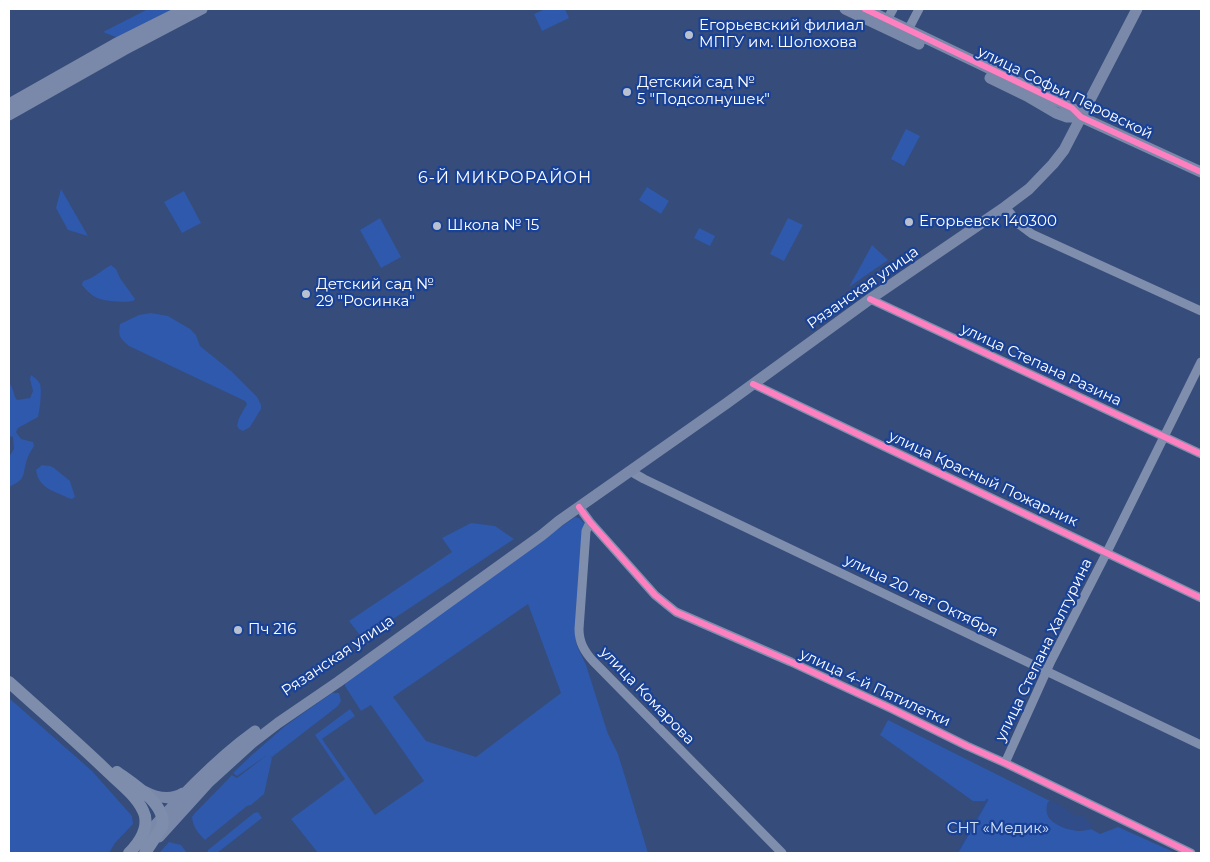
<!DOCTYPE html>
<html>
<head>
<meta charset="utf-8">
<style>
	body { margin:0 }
	#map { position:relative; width:1210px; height:862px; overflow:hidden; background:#364c7a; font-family:Montserrat,sans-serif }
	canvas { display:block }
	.frame { position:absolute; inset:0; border:10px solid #fff; pointer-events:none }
</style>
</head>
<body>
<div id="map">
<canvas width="1210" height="862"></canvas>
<div class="frame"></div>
</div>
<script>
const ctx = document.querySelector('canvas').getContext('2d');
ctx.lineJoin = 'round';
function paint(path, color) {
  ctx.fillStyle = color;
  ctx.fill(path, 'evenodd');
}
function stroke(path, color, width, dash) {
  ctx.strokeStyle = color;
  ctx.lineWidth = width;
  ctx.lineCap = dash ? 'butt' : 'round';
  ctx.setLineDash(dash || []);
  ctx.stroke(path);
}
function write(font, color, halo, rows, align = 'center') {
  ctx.font = font + ' Montserrat,sans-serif';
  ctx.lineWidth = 4.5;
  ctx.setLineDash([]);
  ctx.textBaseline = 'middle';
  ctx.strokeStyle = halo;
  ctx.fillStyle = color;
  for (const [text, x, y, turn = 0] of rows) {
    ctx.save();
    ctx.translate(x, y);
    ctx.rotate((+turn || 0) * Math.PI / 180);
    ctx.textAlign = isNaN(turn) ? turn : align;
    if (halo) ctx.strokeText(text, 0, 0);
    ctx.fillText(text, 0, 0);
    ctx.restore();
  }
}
const green = new Path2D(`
	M148 9H173L118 38 103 32Z
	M545 9H565L569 18 542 31 534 14Z
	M906 129 920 136 904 166 891 159Z
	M647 187 669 201 661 214 639 200Z
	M61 189 88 236 68 230 56 208Z
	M184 191 201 223 182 233 164 202Z
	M380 218 401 257 381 268 360 230Z
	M788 218 803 225 784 261 770 254Z
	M699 228 715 236 710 246 694 238Z
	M872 245 888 260 849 287Z
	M111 265 116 269 120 278 135 299 133 301C126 303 104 301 97 298 91 295 86 290 82 285L83 281C96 277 100 271 111 265Z
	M151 313 168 316 190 329 196 335 200 346 231 371 257 397 261 405V409L250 427 243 431 239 429 237 426 239 418 247 404 245 401 129 346C120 338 118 337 120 324L139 315Z
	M31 375C34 377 38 380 40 384 42 390 40 410 38 417L18 428 16 432 21 439 33 442 34 446C32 450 29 453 28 457 21 474 29 478 9 487V457L14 449 13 437 9 436V383C14 388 13 395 17 400L30 398 33 391 30 379Z
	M42 465 50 466 54 468 70 481 75 497 72 499 68 498C53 490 39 489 36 470Z
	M575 517 579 518 584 523 575 637 577 646 586 665 608 734 618 754 626 780 648 853H318L291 819 345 779 315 735 350 709 355 716 322 739 375 815 424 781 371 705 361 711 345 686V678ZM528 604 561 693 476 757 426 741 393 697Z
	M471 523 495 526 514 539 363 639 349 621 452 552 442 538Z
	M332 693H339L341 701 338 706 272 757 270 756 272 758 264 794 251 805 247 806 205 840C198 833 193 827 192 817L195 813 232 775 237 778 267 755 237 776 233 773 253 754 285 726Z
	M9 698 92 771 132 816 133 824 115 843 109 853H9Z
	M888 720 1050 801 1048 802C1042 819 1056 826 1071 829 1073 830 1076 831 1079 831 1083 831 1087 830 1091 829L1100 834 1118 827 1176 853H957L987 801H973L880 735Z
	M258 812 262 818 217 853H207L208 850 254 813Z
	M169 842 181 845 187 853H159Z`);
const water = new Path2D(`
	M1050 801 1058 803 1074 815 1083 816 1092 825 1091 829C1075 833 1055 829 1047 813V804Z`);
const stream = new Path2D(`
	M957 853 987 800`);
const street = new Path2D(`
	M887 20 893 9
	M908 30 919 9
	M1005 207 1020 225 1032 234 1201 311
	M870 299 1201 454
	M753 384 1201 598
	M630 471 644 479 1201 745
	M579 507 590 522 655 595 676 612 791 662 892 709 967 746 1005 763 1191 853
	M590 522 586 531 579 629C579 642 584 651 593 661L782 853
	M1005 763 1051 661 1107 552 1201 362`);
const secondary = new Path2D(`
	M845 9 919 44
	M865 9 1072 108 1081 117 1201 172
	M990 78 1027 96 1056 113 1067 117H1081
	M9 104 115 44 185 9
	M9 115 124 50 202 9
	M144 791C157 798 170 801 183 793
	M159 837 208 783 252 743 278 723 338 682 542 535 559 521 727 403 870 299 1005 207 1029 189 1053 164 1064 150 1137 9
	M141 841C177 801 212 762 255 731`);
const primary = new Path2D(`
	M9 682C42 712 76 741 108 772 120 784 140 798 145 816 148 831 139 843 129 853
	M117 772C132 783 168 805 162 827L145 853`);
const cycleway = new Path2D(`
	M865 9 1072 108 1081 117 1201 172
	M870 299 1201 454
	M753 384 1201 598
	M579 507 590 522 655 595 676 612 791 662 892 709 967 746 1005 763 1191 853`);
const markers = [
	[689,35,5,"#b9c0d0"],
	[627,92,5,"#b9c0d0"],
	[909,222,5,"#b9c0d0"],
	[437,226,5,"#b9c0d0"],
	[306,294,5,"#b9c0d0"],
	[238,630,5,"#b9c0d0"]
];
const poiNames = [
	["Егорьевский филиал",699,26],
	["МПГУ им. Шолохова",699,43],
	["Детский сад №",637,83],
	["5 \"Подсолнушек\"",637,100],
	["Егорьевск 140300",919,222],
	["Школа № 15",447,226],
	["Детский сад №",316,285],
	["29 \"Росинка\"",316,302],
	["Пч 216",248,630]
];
const streetNames = [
	["улица Софьи Перовской",1065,93,26],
	["Рязанская улица",863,288,-35],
	["улица Степана Разина",1041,365,25],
	["улица Красный Пожарник",983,479,25],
	["улица 20 лет Октября",921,596,26],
	["улица Степана Халтурина",1044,650,-64],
	["Рязанская улица",338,656,-34],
	["улица 4-й Пятилетки",875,688,25],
	["улица Комарова",647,696,46]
];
const parkNames = [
	["СНТ «Медик»",998,829]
];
const neighbourhoodNames = [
	["6-Й МИКРОРАЙОН",505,178]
];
paint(green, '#2e59ac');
paint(water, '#304d8a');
stroke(stream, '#304d8a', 2.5);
stroke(street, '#808ead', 9);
stroke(secondary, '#7a89a9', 11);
stroke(primary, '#7d8dab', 12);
stroke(cycleway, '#ff80c0', 6);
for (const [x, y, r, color] of markers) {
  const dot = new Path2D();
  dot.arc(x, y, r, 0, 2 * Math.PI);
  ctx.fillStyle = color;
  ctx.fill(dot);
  stroke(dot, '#194297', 2);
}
write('15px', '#fff', '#194297', poiNames, 'left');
write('15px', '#fff', '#194297', streetNames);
write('15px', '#d4e1fb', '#194297', parkNames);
ctx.letterSpacing = '1px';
write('16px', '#fff', '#194297', neighbourhoodNames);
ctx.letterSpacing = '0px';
</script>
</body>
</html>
